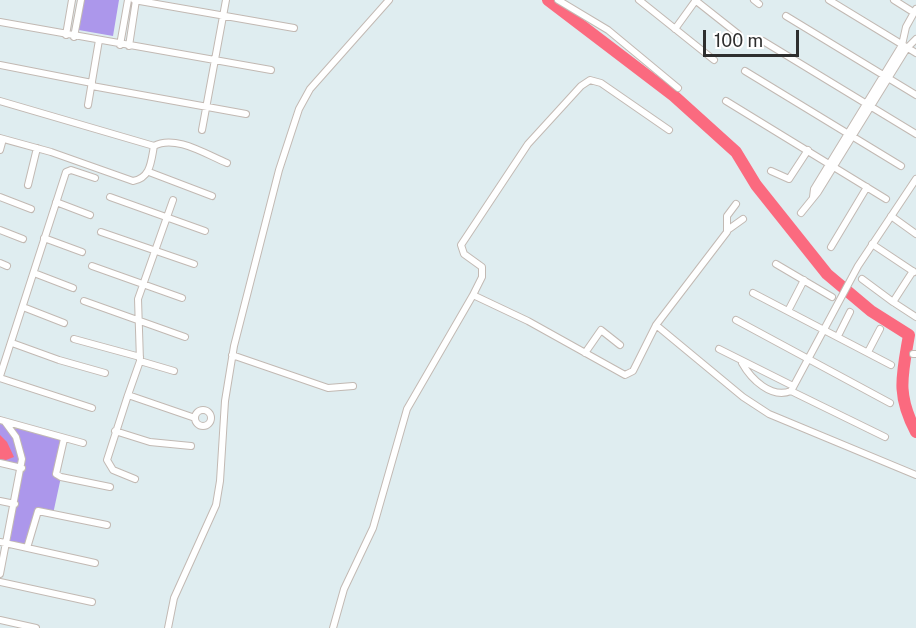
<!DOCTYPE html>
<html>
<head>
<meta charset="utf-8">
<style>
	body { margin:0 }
	#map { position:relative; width:916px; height:628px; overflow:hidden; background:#dfedf0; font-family:"Public Sans",sans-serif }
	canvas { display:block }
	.scale { position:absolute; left:703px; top:30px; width:96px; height:27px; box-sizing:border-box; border:3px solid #2e2e2e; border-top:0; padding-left:8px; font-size:18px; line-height:21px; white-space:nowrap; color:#2e2e2e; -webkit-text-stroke:4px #fff; paint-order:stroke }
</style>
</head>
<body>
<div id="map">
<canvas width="916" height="628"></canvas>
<div class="scale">100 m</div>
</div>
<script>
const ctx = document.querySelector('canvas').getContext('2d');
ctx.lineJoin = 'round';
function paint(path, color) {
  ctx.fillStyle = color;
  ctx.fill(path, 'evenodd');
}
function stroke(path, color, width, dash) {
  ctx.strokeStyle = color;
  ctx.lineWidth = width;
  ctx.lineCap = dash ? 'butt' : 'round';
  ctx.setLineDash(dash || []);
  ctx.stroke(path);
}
const green = new Path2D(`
	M78 0H119L113 36 73 29Z
	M0 420 64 439 55 476 61 477 53 514 37 511 31 549 6 543 22 468 0 463Z`);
const water = new Path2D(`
	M0 435 7 442 14 457 6 460 0 459Z`);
const river = new Path2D(`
	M548 0 674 96 736 152 756 185 827 274 871 311 909 335C902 376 896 394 916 432`);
const minor = new Path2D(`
	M134 0 294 28
	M558 0 608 30 678 88
	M639 0 714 60
	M695 0 738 34
	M754 0 759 4
	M829 0 916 53
	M894 0 913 12
	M786 16 916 95
	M0 22 271 70
	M675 29 696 0
	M66 35 72 0
	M74 37 81 0
	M763 41 916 134
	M120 45 128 0
	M129 46 136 0
	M0 65 92 83
	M745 71 901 166
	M92 86 246 114
	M0 101 154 146C175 134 207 155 227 163
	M726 101 886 199
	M88 105 99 40
	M202 130 226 0
	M0 138 51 152 133 181C151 178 151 161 154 146
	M0 150 3 139
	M771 171 789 179 808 150
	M149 172 212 196
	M28 185 37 148
	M0 197 31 209
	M110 197 205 231
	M813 197 814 189 902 45 906 27 916 9
	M56 202 90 215
	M801 213 818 192 907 48 916 39
	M891 216 916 234
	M729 229 743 219
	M0 230 23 239
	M101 232 194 264
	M44 238 82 252
	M872 244 914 272
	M831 247 867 187
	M0 263 7 266
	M776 264 832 297
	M92 266 182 298
	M34 273 73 288
	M862 279 893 302 913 271
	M753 293 891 365
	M473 295 482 277V267L464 254 461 245 528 144 581 86 590 80 601 83 669 130
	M84 301 185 337
	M893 302 916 317
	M23 307 64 323
	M788 311 804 280
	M736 320 890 403
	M656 325 727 232V216L736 204
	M838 336 850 312
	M74 339 140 357
	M12 343 59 360 105 373
	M719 349 793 386
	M868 352 880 329
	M585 353 601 330 620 345
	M913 354H916
	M232 355 328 388 353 386
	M140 361 174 371
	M742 363C751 379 771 399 791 391
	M0 376 66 172 71 170 95 178
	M0 378 92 408
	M128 395 140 361 138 299 173 200
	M195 418a8 8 0 1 1 16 0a8 8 0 1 1-16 0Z
	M0 420 83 443
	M115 431 150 442 191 446
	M885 437 791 391 858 266 916 179
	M64 439 56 474 61 477 110 487
	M0 463 22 468
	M135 479 113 470 107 460 128 395 195 418
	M0 501 15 504
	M0 542 95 563
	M27 548 38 511 107 525
	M0 574 22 459 16 437 5 422
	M0 582 92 602
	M0 620 36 628
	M168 628 174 598 216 505 220 481 225 401 234 346 279 170 299 109 310 89 389 0
	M333 628 344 589 373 528 407 409 473 295 528 321 625 375 633 371 656 325 743 397 769 414 916 475`);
paint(green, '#ac97eb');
paint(water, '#fb6a7f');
stroke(river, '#fb6a7f', 12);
stroke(minor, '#c2b9b3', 8);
stroke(minor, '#fff', 6);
</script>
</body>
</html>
